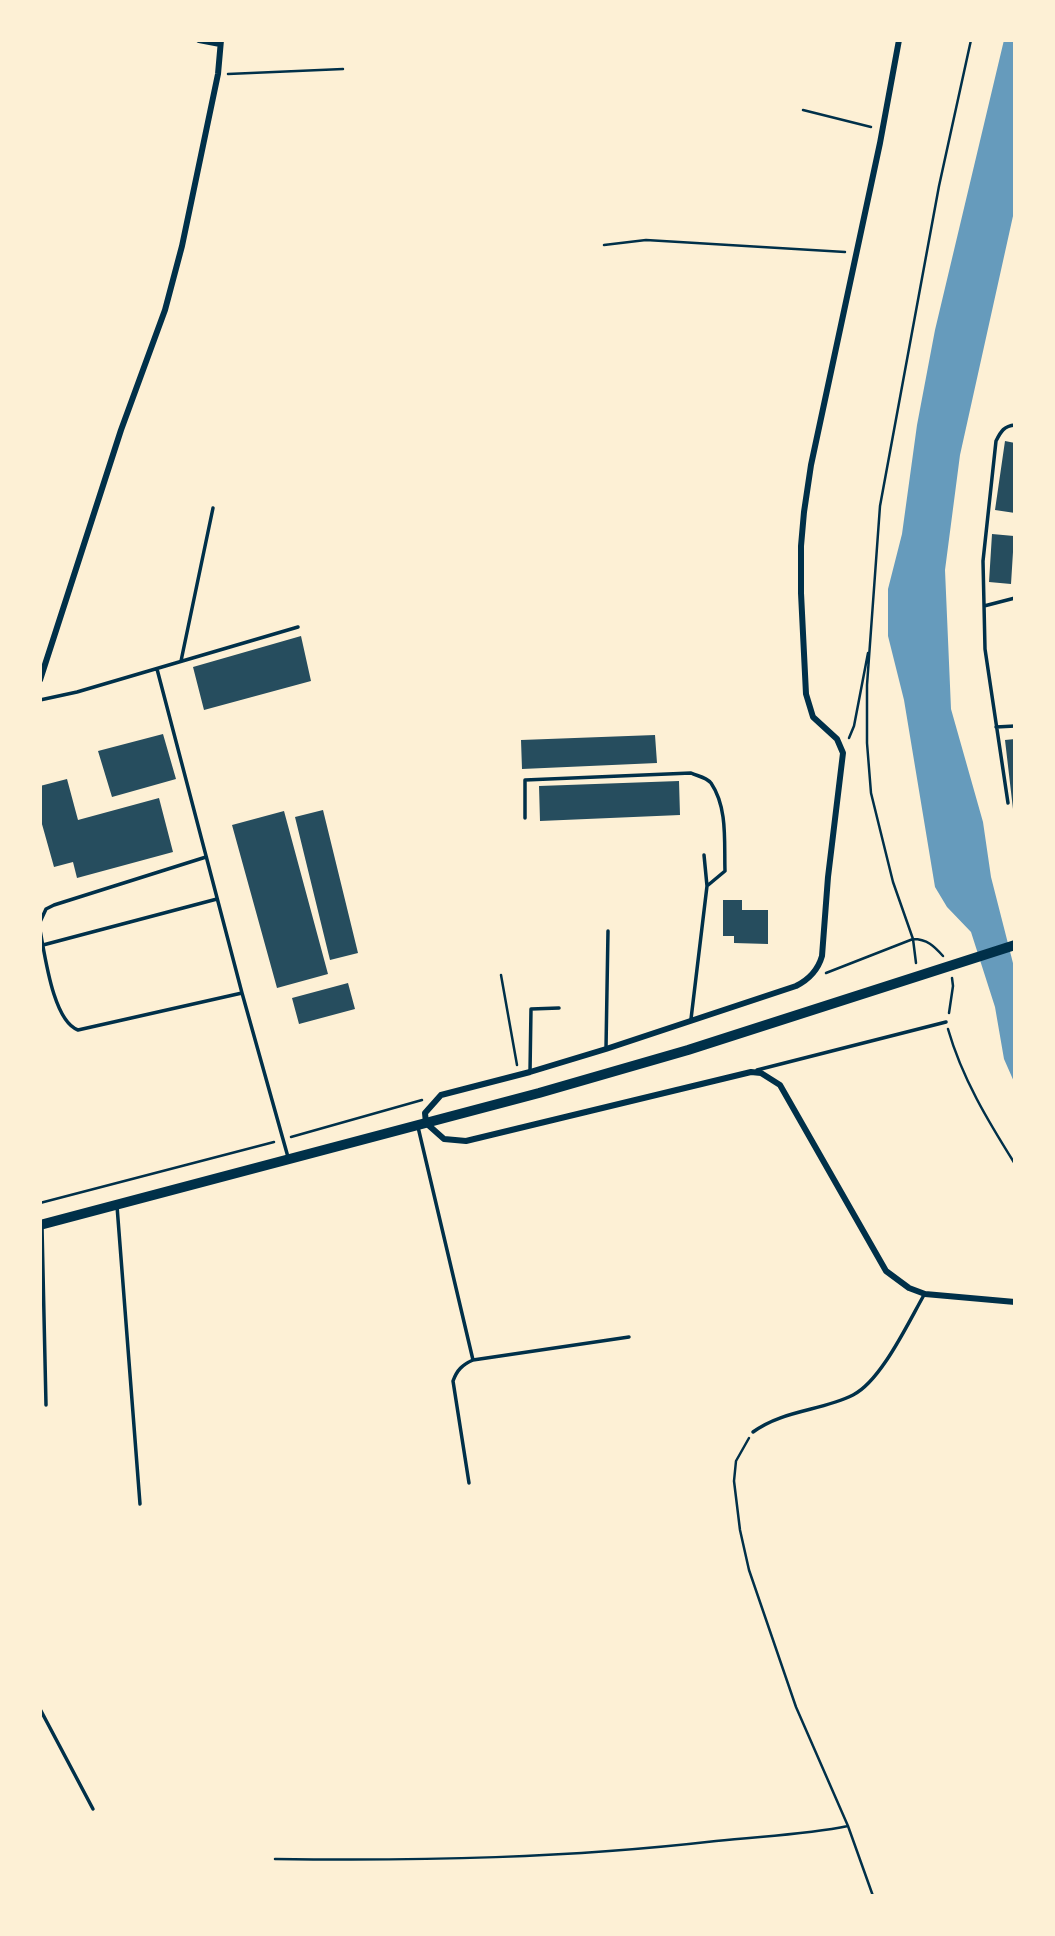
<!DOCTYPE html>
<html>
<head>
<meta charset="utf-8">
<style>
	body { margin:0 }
	#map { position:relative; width:1055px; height:1936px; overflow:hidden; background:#fdf0d5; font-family:"Times New Roman",serif }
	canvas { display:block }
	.frame { position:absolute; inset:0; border:42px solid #fdf0d5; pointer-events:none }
</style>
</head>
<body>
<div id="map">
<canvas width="1055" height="1936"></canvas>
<div class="frame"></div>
</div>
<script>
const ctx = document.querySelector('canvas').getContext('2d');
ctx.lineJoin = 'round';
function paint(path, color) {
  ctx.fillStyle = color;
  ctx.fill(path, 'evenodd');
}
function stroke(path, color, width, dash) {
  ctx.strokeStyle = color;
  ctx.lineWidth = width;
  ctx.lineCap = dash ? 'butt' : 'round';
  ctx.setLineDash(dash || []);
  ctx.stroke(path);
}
const water = new Path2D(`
	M1004 40H1015V207L960 455 945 570 951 709 983 822 991 877 1015 971V1084L1004 1059 995 1007 971 932 947 907 935 887 904 700 888 636V589L902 534 917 425 935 330Z`);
const building = new Path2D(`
	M1005 441 1015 443V513L995 510Z
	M992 534 1014 536 1011 584 989 582Z
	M301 636 311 681 204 710 193 667Z
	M163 734 176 779 112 797 98 751Z
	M655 735 657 763 522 769 521 740Z
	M1015 739V809H1013L1005 740Z
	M67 779 78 820 159 798 173 852 77 878 73 862 54 867 40 817V786Z
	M679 781 680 815 540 821 539 786Z
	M323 810 358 953 330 960 295 817Z
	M284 811 328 974 277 988 232 825Z
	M723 900H742V910H768V944L734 943V936H723Z
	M348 983 355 1009 299 1024 292 998Z`);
const path = new Path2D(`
	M228 74 343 69
	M803 110 871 127
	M604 245 646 240 845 252
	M849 738 854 726 868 653
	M916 963 913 939 893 882 871 793 867 743V685L880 506 939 186 971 40
	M826 973 913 939C927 939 934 946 943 956
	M501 975 517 1065
	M949 1013 953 986 952 978
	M948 1029C962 1078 988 1121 1015 1164
	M291 1137 422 1100
	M40 1203 274 1142
	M749 1438 736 1461 734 1481 740 1530 749 1570 796 1707 848 1826 873 1896
	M275 1859C423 1861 569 1858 716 1841 760 1836 805 1835 848 1826`);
const service = new Path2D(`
	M984 606 1015 598
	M181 661 213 508
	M157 669 242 993 288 1157
	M40 700 77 692 298 627
	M996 727 1015 726
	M1008 803 985 649 983 561 996 441C1001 431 1004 426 1015 425
	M525 818V780L691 773C697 776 706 777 711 783 728 808 724 843 725 871L707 886
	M40 922 46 909 54 905 206 857
	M40 930C45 955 53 1021 78 1030L242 993
	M43 945 217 899
	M691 1019 707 886 704 855
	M606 1048 608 931
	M757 1070 946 1022
	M530 1072 531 1009 559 1008
	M418 1127 473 1360
	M117 1206 140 1504
	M42 1227 46 1405
	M753 1432C783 1410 821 1411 853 1395 881 1381 908 1323 924 1295
	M469 1483 453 1381C457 1370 462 1365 473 1360L629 1337
	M40 1709 93 1809`);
const minor = new Path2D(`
	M199 40 220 44
	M899 40 880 143 811 465 804 512 801 546V593L806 694 813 717 837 739 843 753 828 877 822 956C818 970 810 979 796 986L606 1049 530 1072 441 1095 425 1113 426 1123 444 1139 466 1141 751 1072 761 1073 780 1085 886 1271 909 1288 925 1294 1015 1302
	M40 680 121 430 165 310 182 246 218 74 221 40`);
const secondary = new Path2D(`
	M40 1225 539 1093 688 1050 1015 945`);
paint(water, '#669bbc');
paint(building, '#264d5e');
stroke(path, '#003049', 2.5);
stroke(service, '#003049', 3.5);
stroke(minor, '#003049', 6);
stroke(secondary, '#003049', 10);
</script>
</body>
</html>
